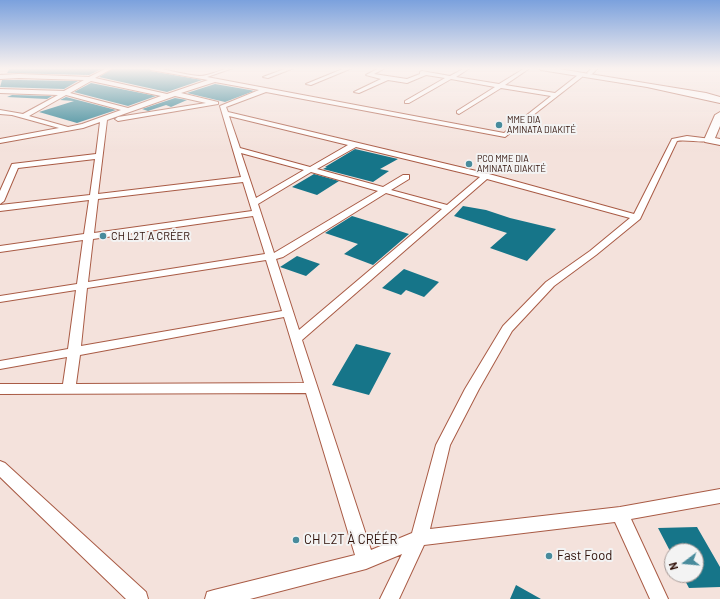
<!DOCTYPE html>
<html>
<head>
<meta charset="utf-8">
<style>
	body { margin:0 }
	#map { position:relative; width:720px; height:599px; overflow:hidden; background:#f4e2dc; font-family:Barlow,sans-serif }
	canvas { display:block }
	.north { position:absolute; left:664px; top:543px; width:40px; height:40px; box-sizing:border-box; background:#f3f3f3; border:1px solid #a49895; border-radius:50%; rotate:254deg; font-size:11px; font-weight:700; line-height:16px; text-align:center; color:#2e0f07 }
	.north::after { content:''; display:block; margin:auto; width:14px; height:18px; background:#488b9c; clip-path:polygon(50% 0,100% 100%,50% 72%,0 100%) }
</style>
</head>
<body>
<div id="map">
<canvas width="720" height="599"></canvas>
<div class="north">N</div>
</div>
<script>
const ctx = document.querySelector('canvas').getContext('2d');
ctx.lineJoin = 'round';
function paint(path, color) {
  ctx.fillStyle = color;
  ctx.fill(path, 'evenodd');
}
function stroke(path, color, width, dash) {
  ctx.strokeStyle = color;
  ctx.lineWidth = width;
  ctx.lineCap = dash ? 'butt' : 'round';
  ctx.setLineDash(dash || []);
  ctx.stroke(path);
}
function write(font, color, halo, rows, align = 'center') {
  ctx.font = font + ' Barlow,sans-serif';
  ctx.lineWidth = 4;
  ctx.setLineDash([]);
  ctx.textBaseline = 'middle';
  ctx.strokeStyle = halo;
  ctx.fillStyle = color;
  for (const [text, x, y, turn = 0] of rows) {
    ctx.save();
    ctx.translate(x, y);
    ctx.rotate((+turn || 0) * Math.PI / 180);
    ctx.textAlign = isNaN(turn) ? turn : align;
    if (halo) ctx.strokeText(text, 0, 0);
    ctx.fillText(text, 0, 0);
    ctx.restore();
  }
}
const building = new Path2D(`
	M10 68H104L89 75 7 73Z
	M114 68H148L151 71 202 80 167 92 99 77Z
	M2 80H19L78 81 64 89 0 87Z
	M91 83 156 96 128 106 74 92Z
	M215 84 250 90 254 91 225 102 187 93Z
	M12 95 52 96 47 99 7 97Z
	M66 97 116 110 77 123 39 112 74 101 60 100Z
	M175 98 187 100 171 107 166 105 148 111 142 109Z
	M355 149 398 159 380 169 389 171 373 182 323 169 327 167H325Z
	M314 174 339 181 317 195 292 187Z
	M463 206 486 210 510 218 556 229 527 261 490 248 507 233 454 216Z
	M352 216 378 224 409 234 373 265 344 254 358 244 325 233Z
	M297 256 320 264 306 276 280 267Z
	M404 269 439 282 424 297 406 290 401 295 382 288Z
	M356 344 391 353 369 395 332 385Z
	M697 527 720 567V587L689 588 682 575H696V551H670L658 528Z
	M516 585 541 599H510Z`);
const street = new Path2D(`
	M107 68H113L95 78 167 94 208 80 151 70 149 68C166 68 182 75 199 76 211 76 222 68 233 68L207 77 504 133 551 96 501 88 459 114 457 113V111L495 87 451 79 409 103H405V101L445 78 426 75 407 83 388 80 359 93 354 92 381 79 366 75 379 68H385L374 74 407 79 420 74V72L422 71 450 76 465 68H470L456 77 499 84 525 68H530L505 85 555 93 578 75H582V77L505 137 266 92 226 107 228 112 489 174 634 214 672 139 687 136 711 139 712 140C707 144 686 139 677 141L640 219 596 255 554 286 512 331 479 389 450 445 430 529 620 507 720 489V503L631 519 668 599H650L615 522 424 545 399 599H380L402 554 366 569 250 599H205L207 592 214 590 355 555 306 393 0 394V384H63L67 357 0 369V361L68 349 76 290 0 302V296L77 284 83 240 0 252V246L84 234 89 200 0 211V205L90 195 95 159 18 168 4 201 0 204V191L12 164 96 154 100 122 83 128 0 143V139L59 128 12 115 0 114V110L23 114 58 95 0 93V89L64 91 84 80 19 78 0 79V75L19 74 89 77ZM91 81 161 96 128 108 70 93ZM215 82 259 90 220 106 241 177 98 194 107 120 175 96 206 103 118 117 115 119 118 121 218 104V102L181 93ZM66 95 121 110 82 124 68 127 29 116ZM229 116 348 145 310 167 240 148ZM356 147 480 177 447 205 391 190 409 179V175H403L383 187 317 169ZM241 153 304 170 256 198ZM311 172 378 191 274 253 258 204ZM487 179 630 218 590 251 546 282 503 326 465 389 436 445 412 533 371 550 302 340ZM243 182 252 211 94 233 98 199ZM386 193 442 209 299 330 276 259 283 257ZM253 216 265 254 88 282 93 239ZM266 260 282 311 81 346 87 288ZM284 317 304 383 76 384 80 355Z
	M287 68H294L268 78 263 77Z
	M345 68H352L311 85 306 84Z
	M592 68H598L592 74H588L587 73Z
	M0 461 5 463 146 592 148 599H126L0 477Z`);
const secondary = new Path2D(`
	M538 68H553L706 93 720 97V103L647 87 541 70Z
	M720 112V126L715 138 720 139V145L705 142 704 140 715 115Z`);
const markers = [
	[499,125,4,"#488b9c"],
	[469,164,4,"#488b9c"],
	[103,236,4,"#488b9c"],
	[296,540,4,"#488b9c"],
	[549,556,4,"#488b9c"]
];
const farPoinames = [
	["MME DIA",507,120],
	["AMINATA DIAKITÉ",507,130],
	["PCO MME DIA",477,159],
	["AMINATA DIAKITÉ",477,169]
];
const poiNames = [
	["CH L2T A CRÉER",111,236]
];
const nearPoinames = [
	["CH L2T À CRÉÉR",304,540],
	["Fast Food",557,556]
];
paint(building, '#167589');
stroke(street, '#a95b45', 2);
stroke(secondary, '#a95b45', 2);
paint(street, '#fff');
paint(secondary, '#fff');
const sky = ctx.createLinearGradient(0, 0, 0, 152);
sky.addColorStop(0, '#7ba1dd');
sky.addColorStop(0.45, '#faf2ef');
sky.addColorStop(1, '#faf2ef00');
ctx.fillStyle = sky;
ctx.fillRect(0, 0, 720, 152);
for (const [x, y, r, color] of markers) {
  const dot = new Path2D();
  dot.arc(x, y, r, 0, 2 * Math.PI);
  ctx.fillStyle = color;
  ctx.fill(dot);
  stroke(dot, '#f3f3f3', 1.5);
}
write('9px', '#2e0f07', '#f3f3f3', farPoinames, 'left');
write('11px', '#2e0f07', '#f3f3f3', poiNames, 'left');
write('13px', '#2e0f07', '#f3f3f3', nearPoinames, 'left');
</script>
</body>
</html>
